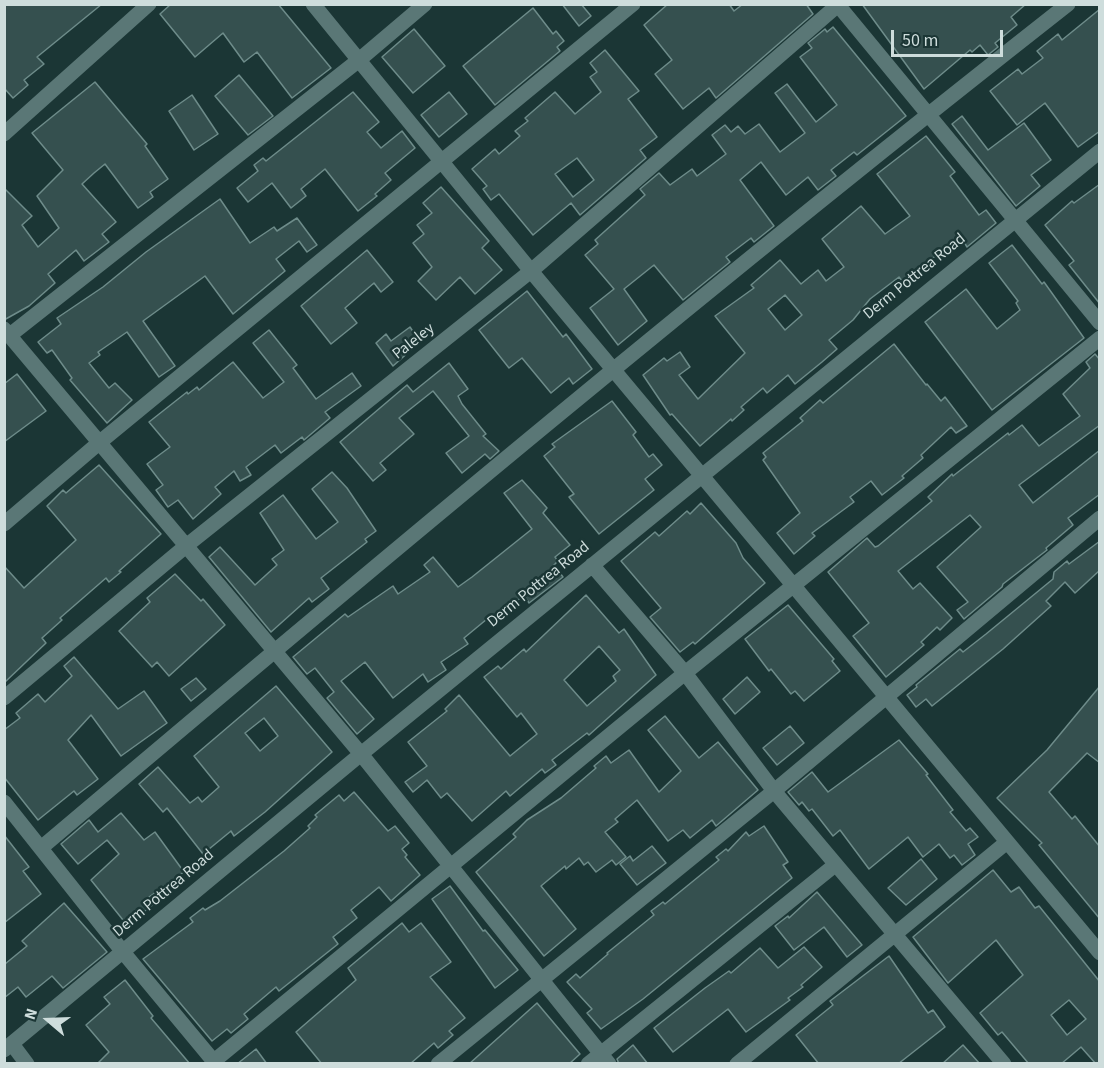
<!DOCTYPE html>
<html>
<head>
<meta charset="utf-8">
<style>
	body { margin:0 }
	#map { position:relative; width:1104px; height:1068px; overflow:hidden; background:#1b3635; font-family:"Source Sans 3",sans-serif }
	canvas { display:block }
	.frame { position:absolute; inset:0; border:6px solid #cedddc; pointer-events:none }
	.north { position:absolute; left:18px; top:990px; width:60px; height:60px; -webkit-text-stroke:4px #1b3635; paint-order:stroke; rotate:289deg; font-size:16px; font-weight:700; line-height:24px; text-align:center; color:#cedddc }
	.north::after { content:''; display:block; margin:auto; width:21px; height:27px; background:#cedddc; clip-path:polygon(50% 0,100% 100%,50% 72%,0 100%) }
	.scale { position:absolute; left:891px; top:30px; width:112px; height:27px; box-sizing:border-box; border:3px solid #cedddc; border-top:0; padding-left:8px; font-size:18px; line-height:21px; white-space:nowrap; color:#cedddc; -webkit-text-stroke:4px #1b3635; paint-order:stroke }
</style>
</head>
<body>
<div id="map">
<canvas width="1104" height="1068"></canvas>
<div class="frame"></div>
<div class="north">N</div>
<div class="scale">50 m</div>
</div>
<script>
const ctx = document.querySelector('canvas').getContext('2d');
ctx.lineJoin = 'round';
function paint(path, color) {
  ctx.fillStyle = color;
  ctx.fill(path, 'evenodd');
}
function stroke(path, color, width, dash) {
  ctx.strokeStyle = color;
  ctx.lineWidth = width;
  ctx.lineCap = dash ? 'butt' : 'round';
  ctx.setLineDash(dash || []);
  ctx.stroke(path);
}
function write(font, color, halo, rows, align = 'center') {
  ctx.font = font + ' "Source Sans 3",sans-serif';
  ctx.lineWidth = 5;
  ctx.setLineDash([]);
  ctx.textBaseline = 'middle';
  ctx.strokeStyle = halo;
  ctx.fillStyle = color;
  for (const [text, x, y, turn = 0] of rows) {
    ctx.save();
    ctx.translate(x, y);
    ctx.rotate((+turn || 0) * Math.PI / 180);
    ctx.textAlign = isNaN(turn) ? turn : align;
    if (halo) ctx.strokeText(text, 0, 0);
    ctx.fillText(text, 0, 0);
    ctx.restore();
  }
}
const building = new Path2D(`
	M4 4H102L37 57 44 64 24 80 28 85 13 98 4 88Z
	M171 4H278L331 68 292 98 257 52 244 62 223 33 195 57 160 14Z
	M562 4H581L591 16 579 26Z
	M668 4H729L734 11 743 4H806L813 14 716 98 709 88 683 109 655 74 672 60 644 25Z
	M862 4H1026L1011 17 1017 25 995 43 998 47 988 55 980 45 972 52 970 50 924 89Z
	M533 8 553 34 556 31 564 41 557 47 560 51 495 105 463 66Z
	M1100 9V131L1078 147 1045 103 1017 125 990 91 1018 69 1022 74 1043 58 1037 51 1058 34 1062 40Z
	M833 27 906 116 857 155 854 152 831 170 836 176 818 190 808 177 786 195 761 162 740 180 774 226 754 242 751 238 726 257 730 262 683 300 654 265 624 289 647 321 618 345 590 308 614 289 585 255 598 244 595 240 645 195 640 189 659 173 670 185 692 169 697 176 726 154 712 135 725 125 731 132 738 126 745 134 759 124 780 152 805 133 775 93 787 84 816 122 837 105 800 57 812 48 808 43 825 29 827 32Z
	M414 29 445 66 413 93 382 57Z
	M605 50 639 91 628 99 657 137 640 150 646 158 580 215 571 203 533 235 499 194 491 200 483 189 487 186 472 169 495 149 499 154 520 136 515 131 528 121 525 118 555 92 575 114 601 92 590 77 597 72 590 63ZM577 158 594 180 573 197 555 174Z
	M239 75 273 116 248 135 215 96Z
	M95 82 147 144 145 146 168 179 150 192 153 197 138 208 105 164 94 173 82 184 116 222 102 234 109 242 84 261 76 250 48 274 55 283 29 306 4 320V188L32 216 22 225 38 247 59 228 37 196 63 170 32 133Z
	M353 92 379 122 367 132 381 148 402 131 415 148 385 173 391 180 375 194 377 196 358 211 325 169 301 189 306 196 291 208 272 183 248 202 237 188 258 171 254 165 263 158 266 161Z
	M449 92 467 114 439 137 421 115Z
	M192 95 218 134 194 150 169 111Z
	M962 116 988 150 1024 123 1051 160 1031 175 1040 186 1016 206 952 124Z
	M926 136 955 172 950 176 979 215 986 210 996 223 967 247 961 237 902 281 899 277 870 299 853 320 829 340 837 349 822 362 795 384 788 375 767 393 763 388 741 407 744 410 732 421 731 419 700 446 672 414 670 415 643 375 664 358 667 361 680 352 690 367 679 375 698 399 745 353 715 316 754 288 751 285 780 260 801 284 818 270 826 281 844 267 822 239 861 206 885 234 910 216 877 174ZM785 295 802 315 785 330 768 309Z
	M1100 184V304L1069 265 1074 261 1045 225 1072 201 1074 203Z
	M441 187 489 241 482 248 502 270 475 294 460 277 436 300 418 281 432 267 413 243 424 234 417 225 432 213 423 203Z
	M220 199 250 243 274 227 277 231 297 218 317 245 307 252 299 241 276 259 285 271 233 314 205 276 143 321 175 366 159 377 127 332 98 352 100 355 89 363 109 388 115 383 132 400 107 423 70 380 72 378 52 350 47 353 38 342 61 324 57 318 103 287 146 252Z
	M1012 245 1042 284 1044 282 1084 338 992 410 925 322 966 289 997 329 1020 310 1016 303 1018 301 989 263Z
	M367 250 393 282 381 292 374 283 345 308 357 323 331 344 301 306Z
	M527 291 563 337 566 334 592 369 573 384 569 378 551 393 522 358 509 368 479 330Z
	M410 327 420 342 393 366 376 343 386 334 391 341Z
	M269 330 297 365 293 368 316 399 352 373 361 386 325 412 330 418 304 440 302 437 281 453 275 445 246 467 251 475 240 481 234 471 215 487 221 494 193 519 178 500 168 507 156 490 163 485 147 464 170 447 149 422 187 392 188 394 197 387 199 390 233 362 263 398 284 382 253 343Z
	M894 344 926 385 927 384 941 401 945 397 967 426 956 433 951 427 921 455 923 458 902 476 904 478 882 495 871 481 850 497 854 502 812 533 815 536 794 554 777 533 800 513 763 460 766 457 763 453 803 421 800 418 820 400 823 403Z
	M1095 354 1100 360V425L1019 485 1033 503 1100 450V494L1068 518 1073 525 1046 548 1047 550 1003 584 1002 587 964 619 957 610 968 602 937 567 981 527 970 515 898 571 913 589 920 583 952 618 940 630 937 627 921 642 924 645 886 677 853 636 869 623 828 572 867 538 875 547 878 546 932 501 928 497 952 474 953 476 1008 433 1009 435 1022 425 1039 446 1080 416 1063 394 1090 368 1086 362Z
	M449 363 468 389 458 396 462 404 486 434 483 436 499 451 490 459 485 454 462 473 446 453 469 436 433 391 399 418 414 434 380 463 386 470 373 481 340 442 407 385 413 392Z
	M17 374 46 411 4 442V384Z
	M612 401 636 432 633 435 649 457 653 454 662 465 645 479 654 490 599 534 569 497 574 494 544 456 555 447 552 444Z
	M99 465 161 534 119 571 121 572 109 582 106 578 60 618 62 620 42 638 46 643 4 683V566L24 588 76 540 47 506 63 490 66 493Z
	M332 472 347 488 376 531 365 539 367 542 321 578 329 589 312 602 309 598 271 632 209 557 220 547 255 585 277 565 272 559 284 550 260 513 283 495 316 539 338 522 312 489Z
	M522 480 547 508 543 513 570 545 555 557 558 561 554 565 563 577 529 603 524 595 491 623 487 619 464 638 468 644 441 662 446 670 428 682 423 674 393 698 365 662 341 681 374 719 357 734 327 698 334 692 315 668 307 674 293 657 345 614 348 617 393 586 398 594 430 572 424 565 433 557 458 587 472 577 532 529 504 493Z
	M701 503 736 543 743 558 765 583 695 644 693 642 680 652 650 617 661 608 621 561 655 532 659 536 687 511 690 514Z
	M1100 541V570L1086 583 1075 593 1065 582 1046 601 1051 606 1003 649 932 706 926 699 916 707 907 695 917 687 916 685 960 649 963 652 986 634 1053 579 1054 572 1067 561 1069 564Z
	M175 574 201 601 203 599 225 625 169 676 157 662 152 667 119 631 150 602 147 598Z
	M586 595 619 633 624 629 656 675 589 735 587 733 552 760 556 765 545 773 542 769 510 796 506 791 472 821 447 793 441 798 427 780 413 792 405 782 427 766 408 742 447 711 445 709 459 695 510 756 537 734 521 713 517 717 484 677 498 666 501 669 524 649 526 652ZM599 646 620 670 613 676 616 681 587 706 564 680Z
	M788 605 834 659 832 661 840 671 804 701 795 691 791 694 771 669 769 671 745 639Z
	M74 657 118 709 144 691 167 723 121 756 91 715 68 740 98 779 77 795 74 791 38 820 4 777V730L20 718 16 713 38 694 45 702 72 676 64 666Z
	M747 677 760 692 735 714 723 699Z
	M196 678 206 689 191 701 181 689Z
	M276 686 332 752 265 812 234 836 231 831 203 854 167 808 163 812 139 784 158 767 190 803 198 797 202 802 219 787 194 756ZM264 718 278 736 260 751 245 733Z
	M1100 686V763L1087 753 1049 792 1072 819 1075 816 1100 847V919L1039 845 1042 843 997 798 1047 750Z
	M665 716 699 758 718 742 758 790 716 826 712 820 690 838 683 830 668 841 637 800 615 819 618 822 605 832 626 857 616 865 612 860 596 872 588 862 584 865 579 858 566 869 565 866 541 886 576 929 544 956 476 872 516 837 513 834 527 820 561 798 596 768 594 766 606 756 611 763 629 750 659 792 681 771 648 730Z
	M790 726 804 743 777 765 763 748Z
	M899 740 928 774 926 775 953 810 950 812 966 831 970 828 978 837 968 844 975 855 962 865 954 855 950 858 939 844 923 857 908 837 869 869 840 830 833 836 812 809 809 811 802 802 799 805 788 792 812 772 828 792Z
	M354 792 388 831 395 826 409 843 402 849 407 855 405 857 420 875 391 901 379 887 351 910 357 918 333 937 338 944 279 991 276 987 244 1014 248 1019 231 1033 227 1029 212 1041 143 959 193 922 190 918 203 908 205 910 220 901 284 851 310 828 308 826 317 817 315 815 339 795 344 801Z
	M121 813 144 840 155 832 184 872 149 897 154 904 127 925 91 880 119 854 107 840 78 864 61 844 89 820 98 832Z
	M764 826 788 862 783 865 792 878 643 999 601 1029 587 1013 592 1009 567 982 576 974 580 978 608 954 607 953 654 915 651 911 663 902 665 904 719 860 716 857 726 849 728 851 746 832 749 836Z
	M4 835 29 867 23 871 41 894 4 923Z
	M652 846 666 863 637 885 620 864 630 856 633 861Z
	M921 859 937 879 906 905 888 888Z
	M993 870 1011 892 1019 887 1035 908 1039 906 1100 982V1064H1096L1081 1047 1061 1064H1029L1002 1032 998 1035 980 1013 1023 975 996 940 948 983 913 937ZM1069 1000 1086 1019 1067 1035 1051 1015Z
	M450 886 483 931 485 930 518 970 495 988 432 899Z
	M817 892 862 945 847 957 824 927 794 950 775 926 788 916 789 918Z
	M64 903 107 952 63 988 52 976 26 997 18 987 4 998 5 964 27 946 22 941Z
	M402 923 409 932 421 923 451 962 430 977 465 1018 449 1031 453 1035 438 1048 434 1043 410 1064H322L296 1032 356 980 348 968Z
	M804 947 822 967 801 985 803 987 788 998 790 1000 746 1032 728 1009 673 1052 654 1028 705 988 729 971 731 973 760 948 778 968Z
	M889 956 928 1013 933 1010 945 1027 898 1064H819L796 1035 833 1005 830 1001Z
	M125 980 153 1016 151 1018 190 1064H97L109 1052 86 1025 110 1004 104 997Z
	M537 1003 580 1054 569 1064H469Z
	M633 1045 648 1064H619L617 1059Z
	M963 1045 980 1064H942Z
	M256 1049 267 1064H237Z`);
const minor = new Path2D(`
	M313 4 531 271 1100 953
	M838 5 1100 323
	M4 134 149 4
	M4 329 361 754 609 1064
	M10 335 359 60 425 4
	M4 524 100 442 633 4
	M592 565 685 673 774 791 1004 1064
	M4 698 186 546 531 271 839 4
	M4 802 123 952 216 1064
	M41 848C379 562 719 278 1068 4
	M12 1044 27 1064
	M4 1050 361 754 1100 151
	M214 1061 685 673 1100 338
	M438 1064 774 791 1100 518
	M588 1064 835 865
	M737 1064 1007 842`);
const streetNames = [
	["Derm Pottrea Road",915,277,-39],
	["Paleley",414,342,-38],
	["Derm Pottrea Road",539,585,-39],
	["Derm Pottrea Road",164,894,-40]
];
paint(building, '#35504f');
stroke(building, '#6e8c8a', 1.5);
stroke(minor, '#5a7776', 15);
write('16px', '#cedddc', '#1b3635', streetNames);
</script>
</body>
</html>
